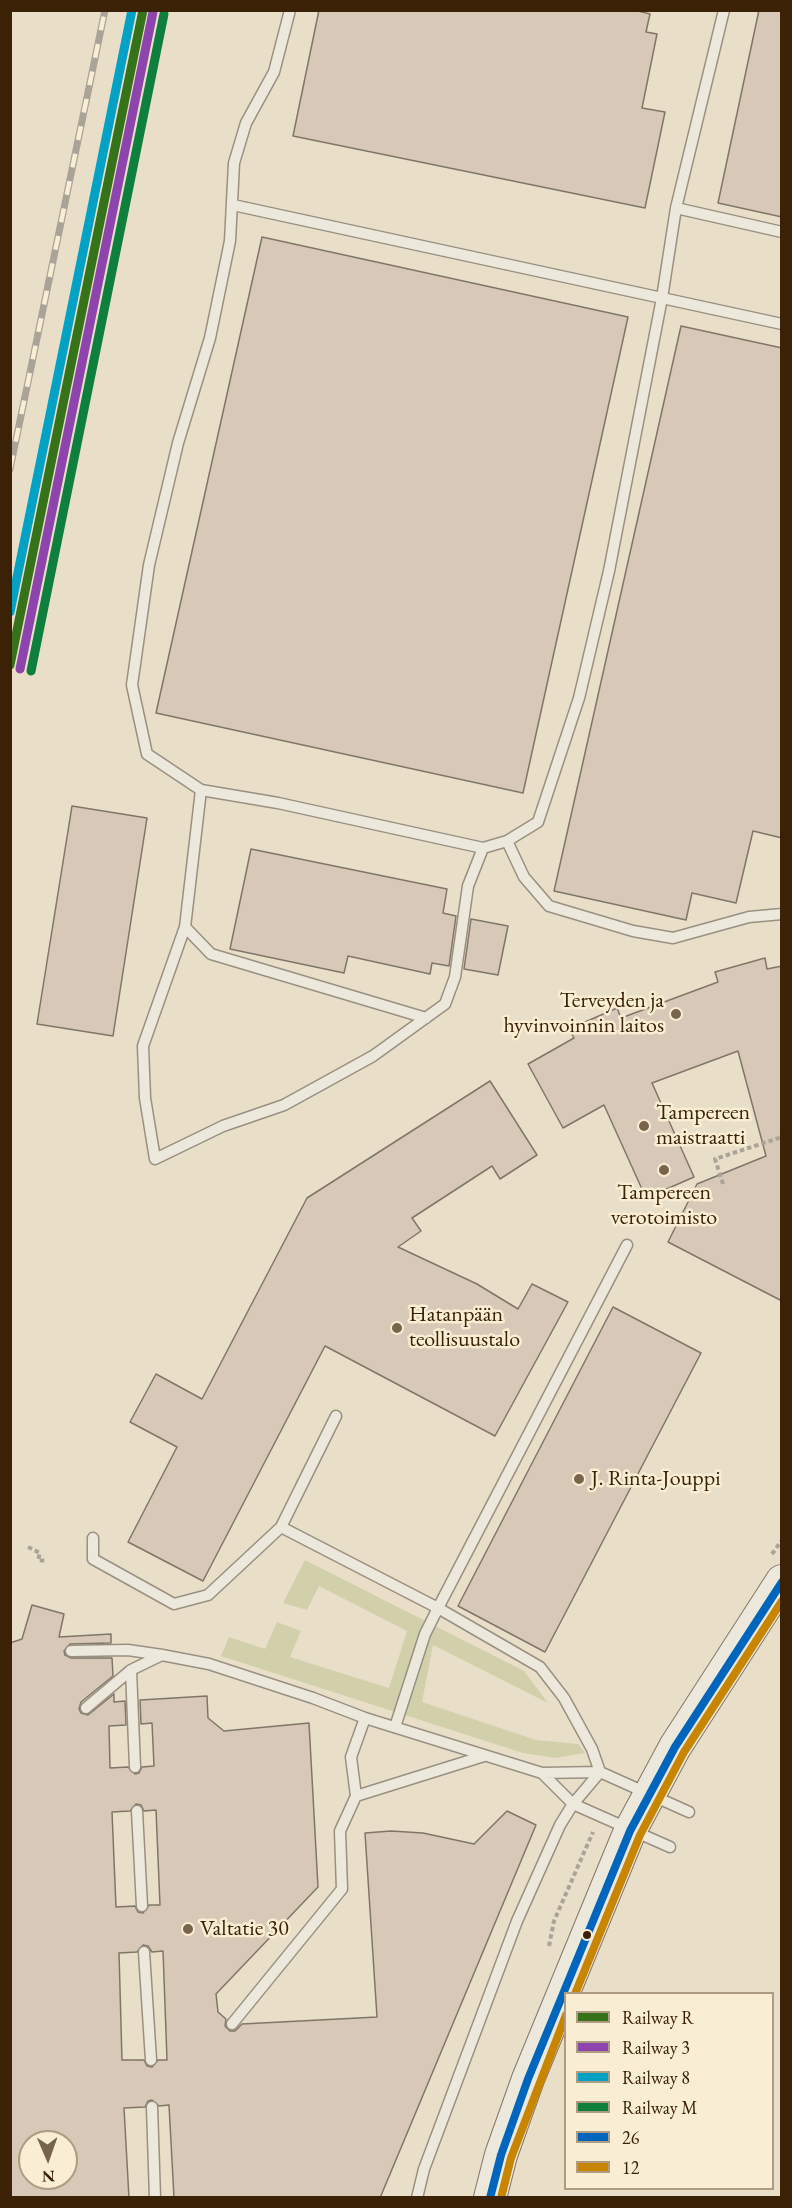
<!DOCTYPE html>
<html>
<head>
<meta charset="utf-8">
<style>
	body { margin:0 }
	#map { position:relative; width:792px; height:2208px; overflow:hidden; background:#e9dfc9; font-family:"EB Garamond",serif }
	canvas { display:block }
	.frame { position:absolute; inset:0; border:12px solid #3b2207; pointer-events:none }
	.legend { position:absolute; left:564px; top:1992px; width:210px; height:198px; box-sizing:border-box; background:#f9eed3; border:2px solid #ad9c81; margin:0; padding:8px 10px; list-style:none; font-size:18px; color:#3b2207 }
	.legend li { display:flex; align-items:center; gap:12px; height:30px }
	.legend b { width:30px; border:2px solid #ad9c81 }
	.north { position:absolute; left:18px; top:2130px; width:60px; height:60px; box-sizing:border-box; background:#f9eed3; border:2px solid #ad9c81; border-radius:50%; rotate:178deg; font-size:16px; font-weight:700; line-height:24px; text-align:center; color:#3b2207 }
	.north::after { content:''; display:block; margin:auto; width:21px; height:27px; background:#78644b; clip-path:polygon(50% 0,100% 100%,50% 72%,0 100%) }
</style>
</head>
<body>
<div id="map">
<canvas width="792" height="2208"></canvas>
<div class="frame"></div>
<ul class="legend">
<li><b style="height:8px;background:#357219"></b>Railway R</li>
<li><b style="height:8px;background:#8e44ad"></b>Railway 3</li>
<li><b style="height:8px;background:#03a2c4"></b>Railway 8</li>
<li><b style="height:8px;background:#0e7f3c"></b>Railway M</li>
<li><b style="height:8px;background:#0065bd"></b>26</li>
<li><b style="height:8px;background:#c88502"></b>12</li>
</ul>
<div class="north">N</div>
</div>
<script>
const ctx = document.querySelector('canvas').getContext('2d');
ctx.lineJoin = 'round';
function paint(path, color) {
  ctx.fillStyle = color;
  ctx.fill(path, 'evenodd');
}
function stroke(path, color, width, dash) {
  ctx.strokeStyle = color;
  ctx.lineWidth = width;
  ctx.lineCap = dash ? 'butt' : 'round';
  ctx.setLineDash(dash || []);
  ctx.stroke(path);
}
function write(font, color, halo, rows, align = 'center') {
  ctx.font = font + ' "EB Garamond",serif';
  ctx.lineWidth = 5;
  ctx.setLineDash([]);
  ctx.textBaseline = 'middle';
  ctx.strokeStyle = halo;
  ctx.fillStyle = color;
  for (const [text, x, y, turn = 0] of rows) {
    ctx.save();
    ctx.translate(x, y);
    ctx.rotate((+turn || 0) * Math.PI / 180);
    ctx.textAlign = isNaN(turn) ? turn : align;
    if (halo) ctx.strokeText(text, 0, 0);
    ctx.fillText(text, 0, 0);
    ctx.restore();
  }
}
const green = new Path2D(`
	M305 1560 524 1671 548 1703 433 1645 422 1702 536 1740 578 1744 585 1753 555 1758 523 1753 221 1656 229 1637 265 1649 277 1622 301 1631 290 1657 389 1688 407 1631 319 1586 307 1610 283 1603Z`);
const building = new Path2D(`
	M319 10H634L650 14 646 32 657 34 642 108 665 112 645 208 293 136Z
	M759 10H782V217L718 203Z
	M262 237 628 317 523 793 156 713Z
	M681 326 782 348V838L753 831 736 903 692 893 686 920 554 891Z
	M72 806 147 818 113 1036 37 1024Z
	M251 849 447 889 443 913 456 916 449 966 432 963 430 974 348 956 344 973 230 949Z
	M471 919 508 926 498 975 464 969Z
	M765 958 767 969 782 966V1301L668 1242 697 1184 766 1156 738 1051 652 1083 694 1177 646 1198 604 1105 563 1128 528 1064 574 1038 569 1029 617 1008 621 1018 718 982 715 972Z
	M490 1081 537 1155 500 1179 492 1166 412 1218 421 1231 398 1247 477 1284 518 1309 532 1284 568 1302 495 1436 325 1346 203 1581 128 1542 177 1447 130 1422 156 1374 202 1399 307 1198Z
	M613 1307 701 1353 545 1652 458 1606Z
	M32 1605 64 1614 59 1637 111 1634V1643L70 1644 64 1651 65 1655 71 1658H112L113 1676 81 1702 79 1709 81 1713 88 1715 114 1694V1702L125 1701 126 1725 109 1726 110 1768 128 1767 135 1774 139 1773 142 1767 154 1766 152 1723 141 1724 140 1700 207 1696 208 1718 224 1731 309 1723 318 1887 216 1994 218 2012 226 2019 225 2026 230 2031H235L242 2024 377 2017 365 1833 391 1831 423 1833 474 1844 507 1811 536 1825 380 2198H174L169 2105 159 2106 152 2100 148 2101 145 2107 124 2108 129 2198H10V1643L22 1639ZM136 1804 141 1805 144 1811 156 1810 160 1905H149L143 1913 138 1912 135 1906 116 1907 112 1812 130 1811ZM143 1945 148 1946 152 1952 163 1951 167 2060H158L152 2067 147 2066 144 2060H122L119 1953 137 1952ZM30 2142H66V2178H30Z`);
const path = new Path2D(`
	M723 1184 715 1159 782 1137
	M28 1547 40 1553 38 1560 47 1561
	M772 1554 782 1540
	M549 1946 554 1921 593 1832`);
const lane = new Path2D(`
	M290 10 274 72 246 123 234 163 230 241 210 338 178 443 149 565 132 685 147 754 201 790 278 803 483 848 507 841 538 822 579 698 609 571 662 298 676 208 724 10
	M233 205 782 324
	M676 208 782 232
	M201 790 185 927 143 1046 145 1098 155 1159 223 1126 284 1105 373 1056 445 1004 455 977 468 886 483 848
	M507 841 524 877 549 906 633 931 673 938 749 917 782 914
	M185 927 211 954 426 1018
	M281 1527 336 1416
	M93 1538V1559L174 1604 208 1595 281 1527 438 1608 540 1667 564 1698 592 1749 600 1772 573 1804 560 1825 517 1921 424 2169 417 2198
	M71 1651 128 1650 162 1655
	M86 1708 131 1670
	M365 1718 351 1757 356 1796 484 1756
	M395 1727 425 1634 438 1608 627 1245
	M135 1767 131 1670 162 1655 209 1664 313 1698 365 1718 542 1773 600 1772 689 1812
	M542 1773 573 1804 670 1847
	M137 1811 142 1906
	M144 1952 151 2060
	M232 2024 342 1889 340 1831 356 1796
	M152 2107 155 2198`);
const secondary = new Path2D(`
	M490 2198 501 2155 528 2079 630 1831 675 1747 782 1581`);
const rail = new Path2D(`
	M10 469 105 10`);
const bus1 = new Path2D(`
	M490 2198 501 2155 528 2079 630 1831 675 1747 782 1582`);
const bus2 = new Path2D(`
	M575 1994 640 1835 684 1752 782 1601
	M501 2198 511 2158 566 2015`);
const rail1 = new Path2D(`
	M10 665 143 10`);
const rail2 = new Path2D(`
	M20 669 153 12`);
const rail3 = new Path2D(`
	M10 612 132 10`);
const rail4 = new Path2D(`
	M31 671 164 14`);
const markers = [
	[676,1014,6,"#78644b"],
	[644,1126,6,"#78644b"],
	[664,1170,6,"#78644b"],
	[397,1328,6,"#78644b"],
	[579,1479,6,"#78644b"],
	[188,1929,6,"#78644b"],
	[587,1935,5,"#3b2207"]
];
const poiNames = [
	["Terveyden ja",664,1001,"right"],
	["hyvinvoinnin laitos",664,1026,"right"],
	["Tampereen",656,1113],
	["maistraatti",656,1138],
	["Tampereen",664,1193,"center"],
	["verotoimisto",664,1218,"center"],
	["Hatanpään",409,1315],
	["teollisuustalo",409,1340],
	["J. Rinta-Jouppi",591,1479],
	["Valtatie 30",200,1929]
];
paint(green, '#d1d0aa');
paint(building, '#d8c8b8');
stroke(building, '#807668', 1.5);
stroke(lane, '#999081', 13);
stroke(secondary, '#807668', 34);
stroke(path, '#aaa498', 4, [4.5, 3]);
stroke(lane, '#ece8dc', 10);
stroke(secondary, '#ece8dc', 32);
stroke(rail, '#aaa498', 7);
stroke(rail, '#f9eed3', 4.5, [14]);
stroke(bus1, '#0065bd', 8);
stroke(bus2, '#c88502', 8);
stroke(rail1, '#357219', 9);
stroke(rail2, '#8e44ad', 9);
stroke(rail3, '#03a2c4', 9);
stroke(rail4, '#0e7f3c', 9);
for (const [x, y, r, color] of markers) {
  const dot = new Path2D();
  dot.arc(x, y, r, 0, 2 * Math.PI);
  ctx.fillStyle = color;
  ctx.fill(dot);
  stroke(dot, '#f9eed3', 2);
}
write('22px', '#3b2207', '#f9eed3', poiNames, 'left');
</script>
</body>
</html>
